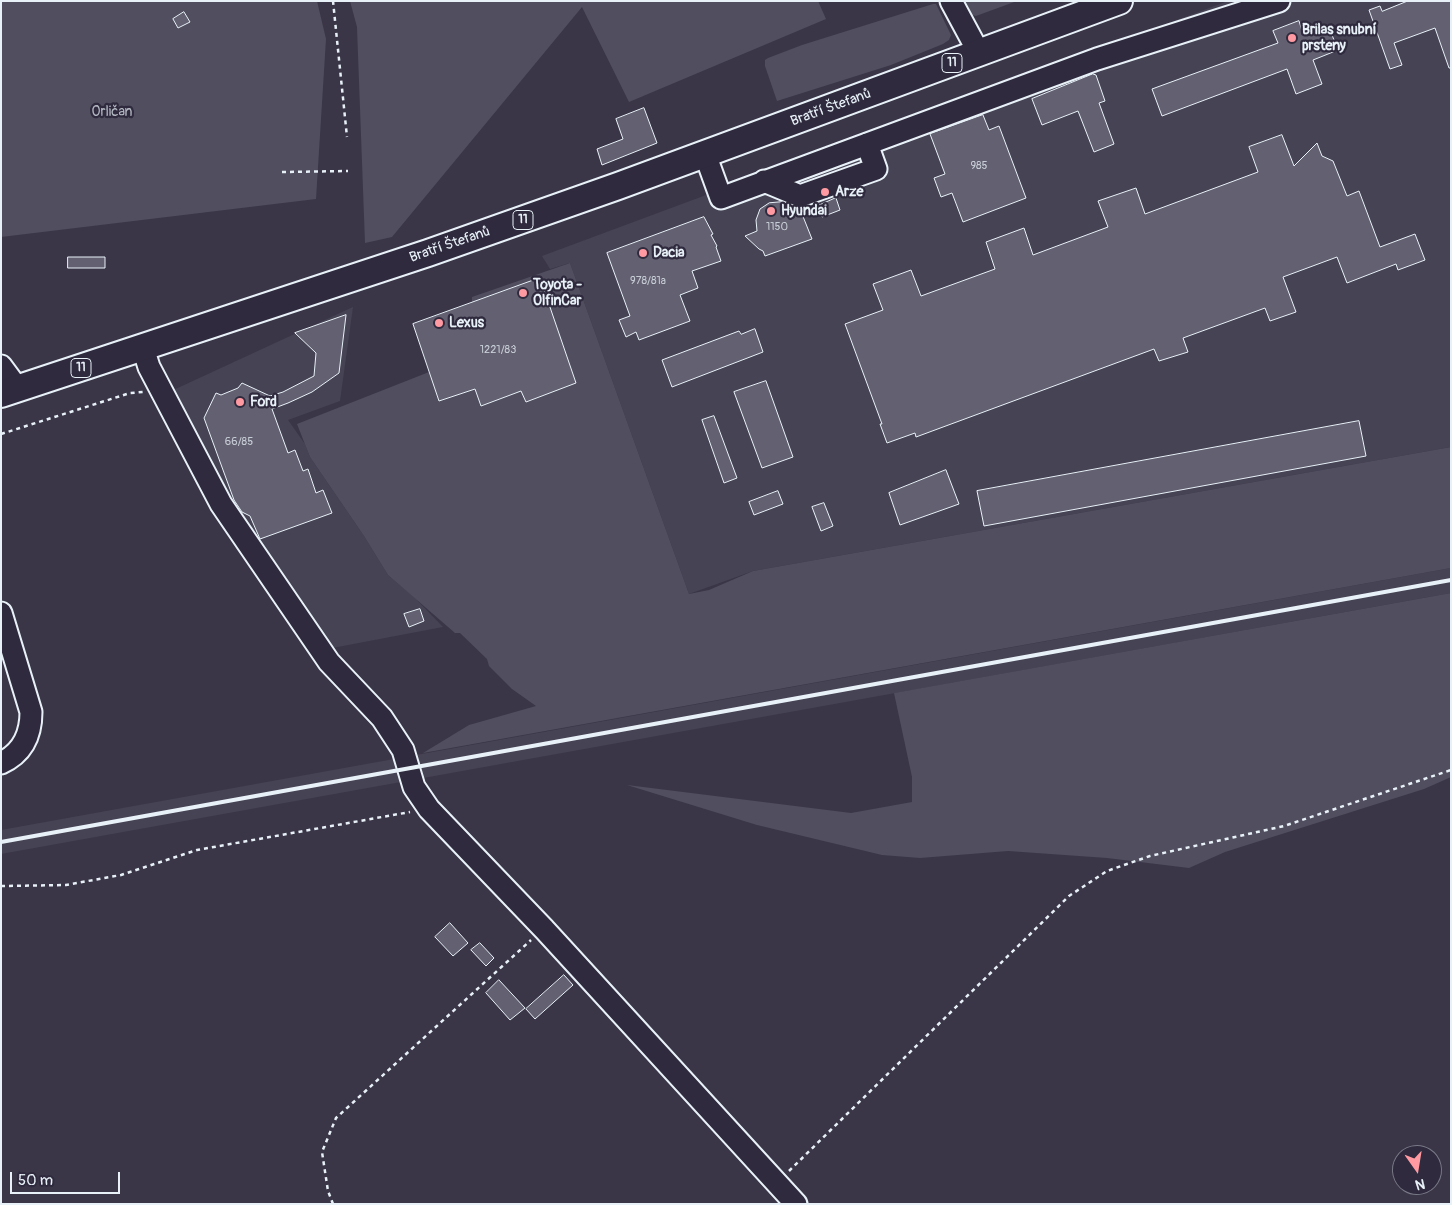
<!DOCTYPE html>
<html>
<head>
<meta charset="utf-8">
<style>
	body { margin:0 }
	#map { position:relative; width:1452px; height:1205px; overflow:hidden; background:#3a3648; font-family:Pangolin,sans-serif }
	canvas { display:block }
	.frame { position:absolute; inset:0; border:2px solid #e8f1f8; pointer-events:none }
	.north { position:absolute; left:1392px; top:1145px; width:50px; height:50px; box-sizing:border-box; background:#2f2a3d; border:1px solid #797a88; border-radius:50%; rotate:167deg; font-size:14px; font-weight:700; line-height:20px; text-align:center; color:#e8f1f8 }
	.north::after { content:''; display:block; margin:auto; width:18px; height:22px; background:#ff9aa2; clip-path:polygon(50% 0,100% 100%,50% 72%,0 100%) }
	.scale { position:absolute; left:10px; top:1172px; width:110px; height:22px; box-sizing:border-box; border:2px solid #e8f1f8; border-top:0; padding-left:6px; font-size:15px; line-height:18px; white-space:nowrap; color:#e8f1f8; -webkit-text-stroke:4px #2f2a3d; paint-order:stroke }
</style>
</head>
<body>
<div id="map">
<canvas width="1452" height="1205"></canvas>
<div class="frame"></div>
<div class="north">N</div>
<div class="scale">50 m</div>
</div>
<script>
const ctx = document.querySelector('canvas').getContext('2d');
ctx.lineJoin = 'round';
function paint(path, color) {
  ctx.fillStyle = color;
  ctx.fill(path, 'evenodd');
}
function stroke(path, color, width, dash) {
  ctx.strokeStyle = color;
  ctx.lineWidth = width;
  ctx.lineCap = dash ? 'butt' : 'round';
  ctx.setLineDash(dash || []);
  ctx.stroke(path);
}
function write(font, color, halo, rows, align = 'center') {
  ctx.font = font + ' Pangolin,sans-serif';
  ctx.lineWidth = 4.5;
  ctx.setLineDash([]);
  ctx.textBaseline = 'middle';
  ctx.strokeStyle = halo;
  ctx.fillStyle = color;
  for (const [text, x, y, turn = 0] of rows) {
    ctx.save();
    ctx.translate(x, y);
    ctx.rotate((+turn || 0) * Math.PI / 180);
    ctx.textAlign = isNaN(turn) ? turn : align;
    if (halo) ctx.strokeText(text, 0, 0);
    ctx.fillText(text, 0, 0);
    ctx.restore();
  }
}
const built = new Path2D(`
	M1228 1H1451V447L753 571 689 594 570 263 550 269 542 256Z
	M353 307 340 401 288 420 305 444 310 457 364 536 388 575 414 597 443 627 327 649 213 477 169 392Z
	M1451 568V593L1 854V830Z`);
const green = new Path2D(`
	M1 1H317L326 39 316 199 1 237Z
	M350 1H818L826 19 629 102 582 7 392 237 365 243 357 27Z
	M965 1H1017L976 16 972 15Z
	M933 4H936L951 35 949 40 943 44 891 65 777 101 765 66V60L768 58 802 45Z
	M570 263 689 594 709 590 753 571 1451 447V568L423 753 469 725 536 706 512 689 489 666 487 659 460 633H455L388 575 364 536 310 457 297 424 429 372 472 347V297Z
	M1451 593V777L1424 789 1225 852 1189 868 1107 858 1008 851 920 858 882 855 757 825 627 785 851 813 912 802V777L894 693Z`);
const building = new Path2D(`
	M1408 1H1451V68H1449L1435 28 1394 43 1402 65 1390 69 1369 10 1380 6 1382 11Z
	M184 12 190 22 178 28 173 19Z
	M1299 21 1303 34 1328 25 1338 50 1313 60 1322 84 1296 94 1287 69 1162 116 1152 89 1278 43 1273 31Z
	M1093 74 1096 75 1105 101 1099 103 1114 144 1094 152 1078 111 1042 125 1032 99Z
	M644 108 657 143 602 165 597 149 623 139 616 119Z
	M983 115 989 130 999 126 1026 198 963 222 952 193 941 197 934 178 945 174 930 134Z
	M1282 135 1294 166 1317 143 1322 156 1333 161 1347 196 1359 191 1380 247 1415 234 1425 260 1398 270 1396 264 1347 283 1337 257 1283 277 1296 312 1270 321 1265 308 1183 338 1188 352 1159 361 1154 349 916 437 915 433 887 443 880 424H882L845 324 883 310 873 284 911 270 921 296 995 269 986 242 1024 228 1033 255 1108 227 1098 201 1136 188 1145 214 1258 172 1249 147Z
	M836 198 840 210 822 217 818 206Z
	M781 202 791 207 798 216 802 214 812 239 765 256 763 251 759 249 745 236 757 231 756 220 760 209 769 203Z
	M704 217 713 234 711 235 717 246 716 247 721 261 692 271 698 288 680 295 690 321 639 340 636 332 626 337 619 320 630 316 607 253Z
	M68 257H105V268H68Z
	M540 278 576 383 526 402 521 391 481 406 475 389 439 401 413 324Z
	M346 315 339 373 312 392 288 403 272 409 288 453 295 450 303 471 308 469 316 493 323 490 332 513 260 539 250 516 242 512 234 500 204 418 216 393 221 395 238 388 242 383 270 396 283 392 314 376 316 353 295 333Z
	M755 329 763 352 672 387 662 360 739 331 741 334Z
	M766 381 793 457 762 468 734 392Z
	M714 416 737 478 724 483 702 420Z
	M1359 421 1366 456 984 526 977 491Z
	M946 470 959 504 900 525 889 493Z
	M778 491 783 504 754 515 749 502Z
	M824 503 833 526 821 531 812 507Z
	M420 609 424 621 409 627 404 614Z
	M450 923 468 943 453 956 435 937Z
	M480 943 494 958 486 966 471 950Z
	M564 975 573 985 535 1019 526 1009Z
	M499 980 525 1008 510 1020 486 993Z`);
const path = new Path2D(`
	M333 1 347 137
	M282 172 348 171
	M1 434 130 393 143 392
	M1 886 66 885 121 875 197 850 410 812
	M789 1171 1069 896 1107 871 1150 856 1284 826 1451 770
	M333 1204 328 1191 322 1152 336 1118 531 940`);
const minor = new Path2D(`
	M951 1 979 53
	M705 154 721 198 1097 59 1279 1
	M764 181 800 196 876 169 867 144
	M143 348 149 367 221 504 329 662 382 718 403 750 414 787 429 809 544 929 796 1204
	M1 366 18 389
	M1 613 31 712C31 734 23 753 1 763`);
const major = new Path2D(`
	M1 394 428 253 618 186 1119 1`);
const rail = new Path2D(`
	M1 842 1451 580`);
const markers = [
	[1292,38,5,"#ff9aa2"],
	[825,192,5,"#ff9aa2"],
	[771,211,5,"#ff9aa2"],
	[643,253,5,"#ff9aa2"],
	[523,293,5,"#ff9aa2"],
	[439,323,5,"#ff9aa2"],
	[240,402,5,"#ff9aa2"]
];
const numberNames = [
	["985",979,166],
	["1150",777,227],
	["978/81a",648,281],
	["1221/83",498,350],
	["66/85",239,442]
];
const shields = [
	[952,63,20],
	[523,220,20],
	[81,368,20]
];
const shieldNames = [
	["11",952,63],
	["11",523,220],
	["11",81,368]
];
const poiNames = [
	["Brilas snubní",1302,30],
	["prsteny",1302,46],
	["Arze",835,192],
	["Hyundai",781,211],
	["Dacia",653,253],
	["Toyota -",533,285],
	["OlfinCar",533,301],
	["Lexus",449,323],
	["Ford",250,402]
];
const streetNames = [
	["Bratří Štefanů",831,108,-20],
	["Bratří Štefanů",450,245,-19]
];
const parkNames = [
	["Orličan",112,112]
];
paint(built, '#464354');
paint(green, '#504e5f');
paint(building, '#636171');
stroke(building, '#e8f1f8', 1);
stroke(minor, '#e8f1f8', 25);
stroke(major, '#e8f1f8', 30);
stroke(path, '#e8f1f8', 2.5, [4, 4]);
stroke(minor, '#2f2a3d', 21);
stroke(major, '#2f2a3d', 26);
stroke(rail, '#e8f1f8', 4);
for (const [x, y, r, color] of markers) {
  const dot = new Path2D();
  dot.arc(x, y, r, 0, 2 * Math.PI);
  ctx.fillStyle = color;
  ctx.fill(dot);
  stroke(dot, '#2f2a3d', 2);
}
write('11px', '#c7cdd6', null, numberNames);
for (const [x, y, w] of shields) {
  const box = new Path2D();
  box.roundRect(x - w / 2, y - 9.5, w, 19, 4);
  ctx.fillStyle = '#2f2a3d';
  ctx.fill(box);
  stroke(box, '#e8f1f8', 1);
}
write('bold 12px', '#e8f1f8', null, shieldNames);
write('bold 14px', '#e8f1f8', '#2f2a3d', poiNames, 'left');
write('14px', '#e8f1f8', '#2f2a3d', streetNames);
write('14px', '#b3b8c2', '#2f2a3d', parkNames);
</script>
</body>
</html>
